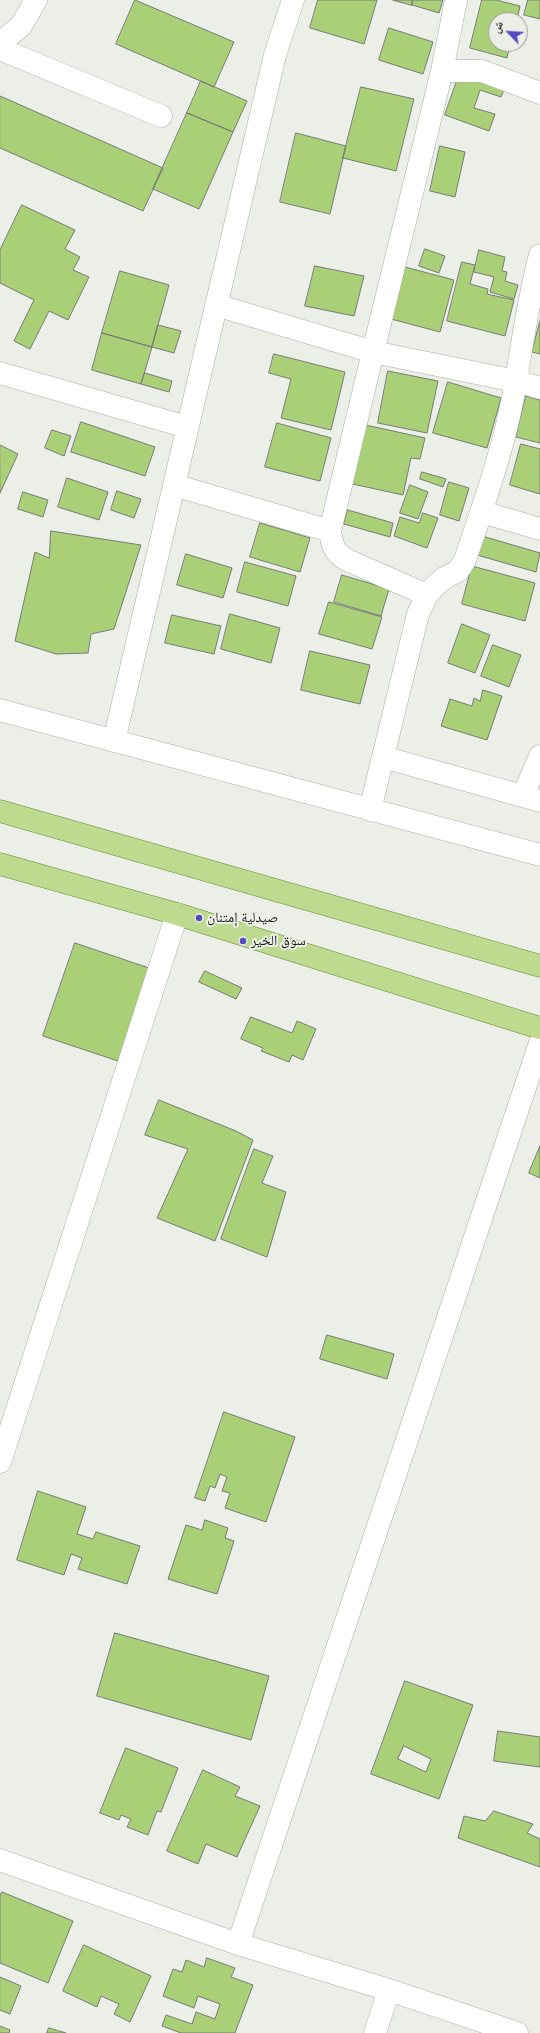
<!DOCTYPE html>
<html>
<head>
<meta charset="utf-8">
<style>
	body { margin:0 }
	#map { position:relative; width:540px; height:2033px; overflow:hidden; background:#ebefe7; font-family:"Roboto Serif","Noto Naskh Arabic",serif }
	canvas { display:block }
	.north { position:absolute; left:488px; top:12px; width:40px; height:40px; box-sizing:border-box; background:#ebefe7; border:1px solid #979993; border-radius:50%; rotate:295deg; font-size:11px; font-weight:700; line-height:16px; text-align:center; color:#181916 }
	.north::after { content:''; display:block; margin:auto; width:14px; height:18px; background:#5349c0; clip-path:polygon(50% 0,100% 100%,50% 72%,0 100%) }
</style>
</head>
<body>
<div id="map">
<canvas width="540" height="2033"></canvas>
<div class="north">ش</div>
</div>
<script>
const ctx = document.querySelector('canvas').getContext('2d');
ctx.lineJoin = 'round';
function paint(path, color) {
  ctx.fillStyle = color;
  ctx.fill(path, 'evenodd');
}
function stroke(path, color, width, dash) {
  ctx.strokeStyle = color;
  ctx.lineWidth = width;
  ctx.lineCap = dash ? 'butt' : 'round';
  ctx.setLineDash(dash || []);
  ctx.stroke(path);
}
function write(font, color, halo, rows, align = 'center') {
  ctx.font = font + ' "Roboto Serif","Noto Naskh Arabic",serif';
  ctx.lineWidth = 4;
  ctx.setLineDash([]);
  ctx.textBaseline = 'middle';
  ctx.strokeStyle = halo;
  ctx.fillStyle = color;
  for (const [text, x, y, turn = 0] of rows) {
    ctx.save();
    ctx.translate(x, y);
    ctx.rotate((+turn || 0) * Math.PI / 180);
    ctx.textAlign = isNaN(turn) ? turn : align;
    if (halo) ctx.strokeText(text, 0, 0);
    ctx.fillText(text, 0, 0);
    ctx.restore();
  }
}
const building = new Path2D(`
	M135 0 234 42 214 87 116 44Z
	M318 0H377L364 44 310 28Z
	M393 0H413L412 5Z
	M413 0H443L439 13 412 5Z
	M482 0H496L520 6 517 20H496V44H510L507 58 470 48Z
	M528 0H540V19L524 15Z
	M389 28 433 42 423 74 379 60Z
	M460 72 505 87 501 97 480 90 474 108 495 114 489 131 445 115Z
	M201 81 247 101 233 132 187 113Z
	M361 87 414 99 396 171 343 158Z
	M0 96 163 168 143 211 0 148Z
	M187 113 233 132 199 209 153 189Z
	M296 133 346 146 330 214 280 202Z
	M440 146 465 152 455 197 430 191Z
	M22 205 75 230 65 249 80 257 73 270 89 277 68 320 49 311 30 349 14 341 34 300 0 283V250Z
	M425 249 445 256 439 273 419 266Z
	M479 250 505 257 502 271 507 272 505 281 518 285 514 299 490 292 494 277 474 272Z
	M462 262 475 265 470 284 488 289 487 294 514 300 505 336 447 321Z
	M315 266 364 276 354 316 305 306Z
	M405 267 454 280 440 332 391 319Z
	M120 271 169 285 152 347 102 333Z
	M540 321V354L532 352Z
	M158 325 181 331 174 353 152 347Z
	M102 333 152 347 141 384 92 370Z
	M274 354 345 372 331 430 281 418 291 379 269 373Z
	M388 371 438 381 427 433 378 423Z
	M145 373 172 381 169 392 141 384Z
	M448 382 501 398 487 448 433 433Z
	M526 396 540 400V443L516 437Z
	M81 422 155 447 145 476 71 452Z
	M277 423 331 438 320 481 265 467Z
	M361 424 425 438 420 459 411 458 403 495 348 483Z
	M52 430 71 436 64 456 45 448Z
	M521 444 540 449V494L510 485Z
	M0 445 18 454 0 493Z
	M422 472 446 479 443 487 420 479Z
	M67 478 108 492 99 520 58 507Z
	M449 482 469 488 459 521 440 515Z
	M410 485 428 492 418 519 400 513Z
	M117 491 141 499 134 518 111 510Z
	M23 492 48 500 43 517 18 509Z
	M348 510 393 523 390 537 344 524Z
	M423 513 438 518 427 548 394 536 400 517 419 523Z
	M260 523 310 538 300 572 250 557Z
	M51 531 141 545 114 629 91 634 88 653 56 654 15 641 35 552 49 558Z
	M482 536 540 553 536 572 477 555Z
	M186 554 232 568 223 598 177 585Z
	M245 562 296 576 288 606 237 592Z
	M472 566 535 583 525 621 462 604Z
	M342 575 389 589 381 616 334 602Z
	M329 602 382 617 372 649 319 634Z
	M230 614 280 628 271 663 221 649Z
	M172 615 221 626 214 654 165 643Z
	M462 624 490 635 475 673 448 663Z
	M493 645 521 655 509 687 481 676Z
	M310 651 370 665 360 704 301 690Z
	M483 690 502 696 487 740 441 726 450 699 472 706 474 698 480 701Z
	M75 943 149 968 118 1061 43 1036Z
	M205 971 242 988 236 999 199 982Z
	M251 1017 292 1033 297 1021 316 1029 303 1060 292 1055 289 1062 261 1051 263 1048 241 1039Z
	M159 1100 236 1131 253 1140 215 1241 157 1218 188 1149 145 1135Z
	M540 1146V1178L529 1173Z
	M254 1149 273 1156 262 1183 286 1192 267 1257 221 1239Z
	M327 1335 394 1354 387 1379 320 1359Z
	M224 1412 295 1437 266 1522 225 1508 230 1493 222 1491 227 1477 220 1474 215 1488 210 1486 205 1501 195 1498Z
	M38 1491 86 1507 77 1534 93 1539 96 1532 140 1546 127 1584 78 1569 82 1558 71 1554 64 1575 17 1560Z
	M205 1520 228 1528 225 1538 234 1541 217 1594 168 1579 186 1525 202 1530Z
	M115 1633 269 1676 251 1740 97 1696Z
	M405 1681 473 1705 439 1799 371 1774ZM404 1746 431 1759 426 1772 398 1759Z
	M498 1731 540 1737V1767L494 1761Z
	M126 1748 178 1768 161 1812 157 1811 148 1835 127 1827 131 1819 121 1815 119 1820 100 1813Z
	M203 1770 240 1787 235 1796 260 1806 237 1857 206 1844 198 1864 167 1851Z
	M494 1811 533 1824 527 1833 540 1839V1867L458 1838 464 1816 485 1821Z
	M2 1892 73 1921 48 1983 0 1963V1896Z
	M84 1945 151 1976 130 2022 114 2014 119 2004 101 1996 97 2007 63 1991Z
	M207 1958 235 1968 231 1977 253 1985 235 2033H181L162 2026 166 2015 192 2024 196 2012 215 2019 220 2004 198 1996 194 2008 163 1996 173 1969 182 1972 186 1960 204 1967Z
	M0 1977 21 1986 10 2014 0 2010Z
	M0 2026 10 2030 9 2033H0Z
	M49 2028 66 2033H47Z`);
const minor = new Path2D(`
	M456 0 442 71 373 352 516 381 540 388
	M0 43 21 26 36 0
	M0 49 161 116
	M442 71H482L540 93
	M216 305 373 352 330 531C332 545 334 553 347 560L427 595
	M0 373 187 427
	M174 485 330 531
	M482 512 540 529
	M0 710 540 855
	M114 741 275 55 293 0
	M383 757 540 801
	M523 796 540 756
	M370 810 418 614 427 595 434 587 444 578 458 571 465 560C485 501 506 442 516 381 523 338 529 296 540 255
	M0 1462 177 914
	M0 1860 238 1944 389 1990 517 2033
	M238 1944 540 1043
	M375 2033 389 1990`);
const major = new Path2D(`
	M0 811 540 966
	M0 864 177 914 540 1028`);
const markers = [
	[199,918,4,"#5349c0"],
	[243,941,4,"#5349c0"]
];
const poiNames = [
	["صيدلية إمتنان",207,918],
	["سوق الخير",251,941]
];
paint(building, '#aad077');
stroke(building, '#777a74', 1);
stroke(minor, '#aaaea7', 23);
stroke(major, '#678733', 23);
stroke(minor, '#fff', 22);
stroke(major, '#bdda8e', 22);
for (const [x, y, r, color] of markers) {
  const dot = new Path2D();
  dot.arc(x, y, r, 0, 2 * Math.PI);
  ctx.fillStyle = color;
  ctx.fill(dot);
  stroke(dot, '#ebefe7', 1.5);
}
write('14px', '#181916', '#ebefe7', poiNames, 'left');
</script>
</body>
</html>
